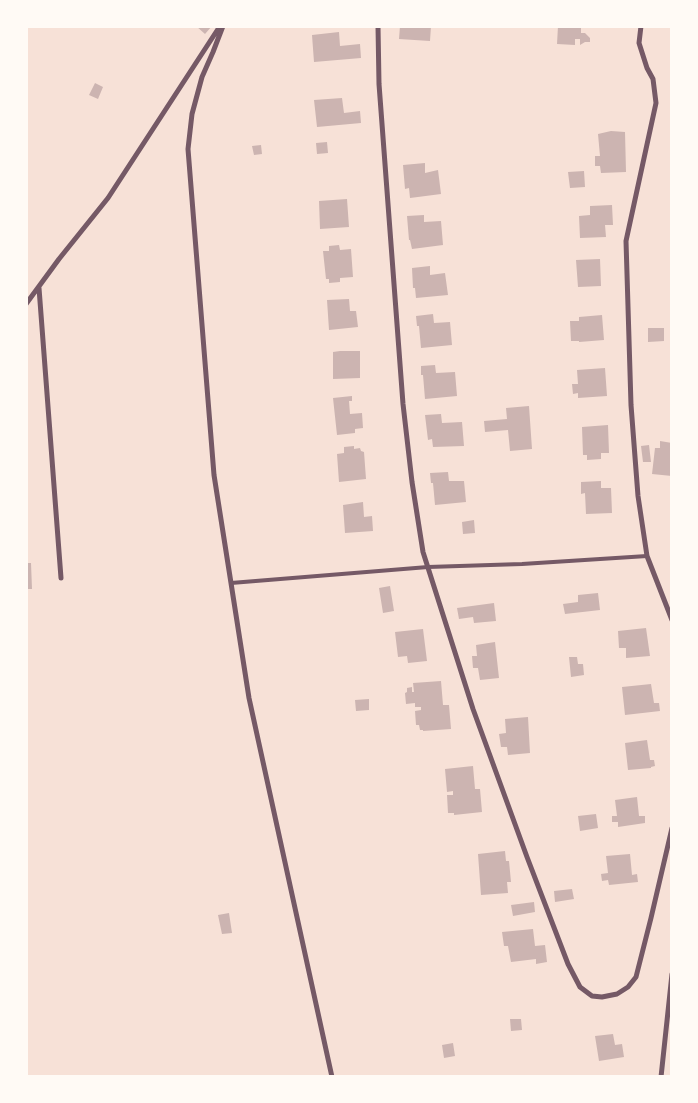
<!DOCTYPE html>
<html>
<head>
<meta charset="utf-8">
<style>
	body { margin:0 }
	#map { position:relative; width:698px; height:1103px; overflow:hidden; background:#f7e1d7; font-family:"Public Sans",sans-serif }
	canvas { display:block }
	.frame { position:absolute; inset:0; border:28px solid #fffaf5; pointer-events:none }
</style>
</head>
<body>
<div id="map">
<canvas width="698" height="1103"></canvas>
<div class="frame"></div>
</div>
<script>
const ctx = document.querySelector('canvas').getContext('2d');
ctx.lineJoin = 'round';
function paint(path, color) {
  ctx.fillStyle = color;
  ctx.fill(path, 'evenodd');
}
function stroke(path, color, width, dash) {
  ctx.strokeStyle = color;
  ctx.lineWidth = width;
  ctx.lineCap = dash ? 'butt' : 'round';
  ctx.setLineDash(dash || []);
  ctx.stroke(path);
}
const building = new Path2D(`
	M196 26H212L205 34Z
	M400 26H431L430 41 399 39Z
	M558 26H581V33H585L590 38V42H585L580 45V39H575V45L557 44Z
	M339 32 340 46 360 44 361 58 314 62 312 35Z
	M95 83 103 87 98 99 89 95Z
	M342 98 344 113 360 111 361 123 317 127 314 100Z
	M611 131 625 132 626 172 601 173 600 166H595V156H600L598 134Z
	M327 142 328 153 317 154 316 143Z
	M261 145 262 154 254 155 252 146Z
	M425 163V173L438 170 441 194 410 198 409 188 405 189 403 165Z
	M584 171 585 187 570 188 568 172Z
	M347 199 349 227 320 229 319 201Z
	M612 205 613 225H605L606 237 580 238 579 216 590 215V206Z
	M424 215V222L441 221 443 245 412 249 410 240H409L407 216Z
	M339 245 340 250 351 249 353 277 340 278V282L329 283V279H326L323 251H329V246Z
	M600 259 601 286 578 287 576 260Z
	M430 266V275L445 273 448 295 416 298 415 288H413L412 268Z
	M349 299 350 311H356L358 327 329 330 327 300Z
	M433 314 434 323 450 322 452 345 421 348 419 326H417L416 316Z
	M602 315 604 340 579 342V341H571L570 321H579V317Z
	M648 328H664V341L648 342Z
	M340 351H360V378L333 379V352Z
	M435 365 436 373 455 372 457 396 425 399 423 375H421V366Z
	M605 368 607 396 578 398V393L573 394 572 384H578L577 370Z
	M352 396V401H349L350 414 362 413 363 428 355 429V433L337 435 333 398Z
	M529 406 532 449 510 451 508 430 485 432 484 421 507 419 506 408Z
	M441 414 442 423 462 422 464 446 433 447 432 439 428 440 425 415Z
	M608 425 609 453H601V459L587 460V455H583L582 427Z
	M660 441 672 443V476L652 474 655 448H660Z
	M649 445 651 462H643L641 446Z
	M354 446V449L360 448 361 451 364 452 366 479 339 482 337 454 344 453V447Z
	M448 472 449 481H464L466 502 435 505 433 483H431L430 473Z
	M601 481V488H611L612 513 586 514 585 493 581 494V482Z
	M363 502 364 517 372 516 373 531 345 533 343 505Z
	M474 520 475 533 463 534 462 522Z
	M26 563H31L32 589H26Z
	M390 586 394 611 383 613 379 588Z
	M598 593 600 610 565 614 563 604 578 602V595Z
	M494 603 496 621 474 623 473 617 459 619 457 608Z
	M646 628 650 656 626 658V648H619L618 631Z
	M423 629 427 661 408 663 407 656 398 657 395 632Z
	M495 642 499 678 480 680 478 668H473L472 656H477L476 645Z
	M569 657H577L578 664H583L584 675 571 677Z
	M441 681 443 705H449L451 729 423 731V730H420L419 725H416L415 711 421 710V707H415V703L406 704 405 693 407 692V688L412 687V692H414L413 683Z
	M651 684 654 703H659L660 711 625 715 622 687Z
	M369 699V710L356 711 355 700Z
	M528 717 530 753 508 755 507 747H501L499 734 506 733 505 719Z
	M647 740 650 760H654L655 766 651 767V768L628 770 625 743Z
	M473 766 475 789H480L482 812 454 815V813H448L447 795H453V791L447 792 445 769Z
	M637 797 639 816H645V823L618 827V822H612V816H617L615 800Z
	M596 814 598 828 580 831 578 816Z
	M505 851 506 861H509L511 882H507L508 893 481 895 478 854Z
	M630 854 632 875 637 874 638 882 609 885 608 880 602 881 601 874 608 873 606 856Z
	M572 889 574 899 555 902 554 891Z
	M534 902 535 912 513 916 511 905Z
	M229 913 232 933 222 934 218 915Z
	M533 929 535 946 545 945 547 962 536 964V959L511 962 508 946H504L502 932Z
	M510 1019H521L522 1030 511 1031Z
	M613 1034 615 1045 622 1044 624 1057 599 1061 595 1036Z
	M453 1043 455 1056 444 1058 442 1045Z`);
const service = new Path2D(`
	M231 583 428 567 522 564 647 556`);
const minor = new Path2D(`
	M223 26 213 52 202 77 192 114 188 149 214 475 231 583 249 698 332 1077
	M378 26 379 84 403 404 412 482 423 552 473 709 527 857 568 964 580 987 592 996 602 997 617 994 628 987 636 977 651 918 672 828
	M641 26 639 43 647 68 653 79 656 103 626 241 631 405 638 496 647 556 672 620
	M39 288 61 578
	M26 304 59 259 108 198 220 26
	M661 1077 672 974`);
paint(building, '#ccb4b1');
stroke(service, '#755966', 4);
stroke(minor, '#755966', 5);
</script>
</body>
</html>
